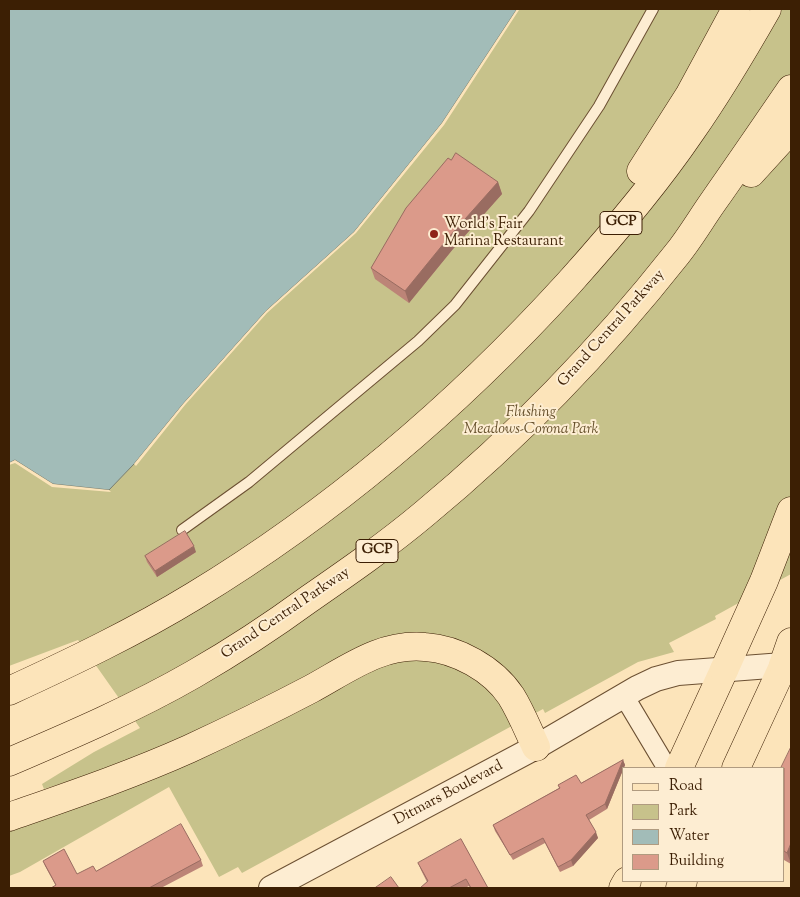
<!DOCTYPE html>
<html>
<head>
<meta charset="utf-8">
<style>
	body { margin:0 }
	#map { position:relative; width:800px; height:897px; overflow:hidden; background:#fce4ba; font-family:"Sorts Mill Goudy",serif }
	canvas { display:block }
	.frame { position:absolute; inset:0; border:10px solid #3c1f04; pointer-events:none }
	.legend { position:absolute; left:622px; top:767px; width:162px; height:115px; box-sizing:border-box; background:#fdedd2; border:1px solid #b09b80; margin:0; padding:6px 9px; list-style:none; font-size:15px; color:#3c1f04 }
	.legend li { display:flex; align-items:center; gap:10px; height:25px }
	.legend b { width:25px; border:1px solid #b09b80 }
</style>
</head>
<body>
<div id="map">
<canvas width="800" height="897"></canvas>
<div class="frame"></div>
<ul class="legend">
<li><b style="height:6px;background:#fce4ba"></b>Road</li>
<li><b style="height:14px;background:#c7c28b"></b>Park</li>
<li><b style="height:14px;background:#a2bcb8"></b>Water</li>
<li><b style="height:14px;background:#db9a8a"></b>Building</li>
</ul>
</div>
<script>
const ctx = document.querySelector('canvas').getContext('2d');
ctx.lineJoin = 'round';
function paint(path, color) {
  ctx.fillStyle = color;
  ctx.fill(path, 'evenodd');
}
function stroke(path, color, width, dash) {
  ctx.strokeStyle = color;
  ctx.lineWidth = width;
  ctx.lineCap = dash ? 'butt' : 'round';
  ctx.setLineDash(dash || []);
  ctx.stroke(path);
}
function write(font, color, halo, rows, align = 'center') {
  ctx.font = font + ' "Sorts Mill Goudy",serif';
  ctx.lineWidth = 4;
  ctx.setLineDash([]);
  ctx.textBaseline = 'middle';
  ctx.strokeStyle = halo;
  ctx.fillStyle = color;
  for (const [text, x, y, turn = 0] of rows) {
    ctx.save();
    ctx.translate(x, y);
    ctx.rotate((+turn || 0) * Math.PI / 180);
    ctx.textAlign = isNaN(turn) ? turn : align;
    if (halo) ctx.strokeText(text, 0, 0);
    ctx.fillText(text, 0, 0);
    ctx.restore();
  }
}
const green = new Path2D(`
	M428 9H791V574L715 616 716 619 669 643 674 652 638 662 545 713 543 709 242 873 238 867 219 877 169 787 20 872 9 876V826L142 758 44 789 42 784 94 752 140 728 78 640 9 666V440Z`);
const water = new Path2D(`
	M9 9H517L442 123 354 232 266 311 183 404 134 464 109 490 53 484 15 460 9 463Z`);
const pier = new Path2D(`
	M517 9 519 10 444 125 356 233 267 313 185 405 136 466 134 464 183 404 266 311 354 232 442 123Z
	M15 460 53 484 109 490 111 492 52 487 15 463 9 465V463Z`);
const service = new Path2D(`
	M182 530 249 482 418 341 455 305 529 211 599 106 653 9`);
const minor = new Path2D(`
	M624 696 667 768`);
const tertiary = new Path2D(`
	M271 888 536 747 637 688 656 679 678 673 783 665`);
const primary = new Path2D(`
	M679 768 724 670
	M736 768 791 649
	M623 888 627 881
	M680 888 683 881`);
const motorway = new Path2D(`
	M641 171 690 94 736 9
	M751 173 791 129
	M783 665 791 642
	M724 670 764 581 791 511
	M9 691C72 662 135 632 194 596 334 511 459 404 569 283 612 235 654 186 690 133 718 93 743 51 767 9
	M9 762C72 735 135 708 194 674 234 651 272 626 309 599 348 572 387 545 424 514 517 437 602 349 677 254 690 238 701 219 713 202 739 165 765 127 791 89
	M9 817C69 796 131 775 189 749 230 730 271 710 311 689 348 669 381 643 425 647 457 649 493 669 511 696 521 712 528 730 536 747`);
const wall = new Path2D(`
	M451 160 498 182 502 194 453 249 409 303 375 279 371 268Z
	M196 552 157 577 147 562 145 556Z
	M623 760 625 765 607 809 589 820 598 838 573 866 560 872 545 843 513 860 495 831 493 825 559 788 558 785 581 783Z
	M784 768 791 864 784 860Z
	M461 839 488 888H470L469 886 465 888H420L427 882 421 870 418 863Z
	M201 860 203 866 161 888H51L56 886 45 866 43 861 77 874 96 871Z`);
const shadedWall = new Path2D(`
	M498 182 502 194 453 249 409 303 405 291 449 237Z
	M194 546 196 552 157 577 155 571Z
	M623 760 625 765 607 809 605 804Z
	M596 832 598 838 573 866 571 860Z
	M791 843V864L787 853Z`);
const building = new Path2D(`
	M456 153 498 182 449 237 405 291 371 268 406 208 448 158 451 160Z
	M185 531 194 546 155 571 145 556Z
	M791 747V843L787 853 784 851V768H781Z
	M623 760 605 804 586 815 596 832 571 860 558 867 543 838 510 855 493 825 560 788 558 785 576 775 581 783Z
	M181 824 201 860 149 888H51L56 885 43 861 64 849 77 874 93 866 96 871Z
	M461 839 488 888H471L466 879 449 888H420L428 881 418 863Z
	M391 877 399 888H375Z`);
const markers = [
	[434,234,5,"#8f2418"]
];
const shields = [
	[621,223,42],
	[377,551,42]
];
const shieldNames = [
	["GCP",621,223],
	["GCP",377,551]
];
const poiNames = [
	["World's Fair",444,225],
	["Marina Restaurant",444,242]
];
const streetNames = [
	["Grand Central Parkway",612,329,-48],
	["Grand Central Parkway",286,614,-34],
	["Ditmars Boulevard",449,794,-28]
];
const parkNames = [
	["Flushing",531,413],
	["Meadows-Corona Park",531,430]
];
paint(green, '#c7c28b');
paint(water, '#a2bcb8');
stroke(water, '#797d70', 1);
paint(pier, '#fce4ba');
stroke(service, '#6c5032', 12);
stroke(minor, '#6c5032', 21);
stroke(tertiary, '#6c5032', 26);
stroke(primary, '#3c1f04', 29);
stroke(motorway, '#3c1f04', 29);
stroke(service, '#fdedd2', 10);
stroke(minor, '#fdedd2', 19);
stroke(tertiary, '#fdedd2', 24);
stroke(primary, '#fce4ba', 28);
stroke(motorway, '#fce4ba', 28);
paint(wall, '#bc8477');
paint(shadedWall, '#996c61');
paint(building, '#db9a8a');
stroke(building, '#996c61', 1);
for (const [x, y, r, color] of markers) {
  const dot = new Path2D();
  dot.arc(x, y, r, 0, 2 * Math.PI);
  ctx.fillStyle = color;
  ctx.fill(dot);
  stroke(dot, '#fdedd2', 2);
}
for (const [x, y, w] of shields) {
  const box = new Path2D();
  box.roundRect(x - w / 2, y - 11.5, w, 23, 4);
  ctx.fillStyle = '#fdedd2';
  ctx.fill(box);
  stroke(box, '#3c1f04', 1);
}
write('bold 14px', '#3c1f04', null, shieldNames);
write('15px', '#3c1f04', '#fdedd2', poiNames, 'left');
write('15px', '#3c1f04', '#fdedd2', streetNames);
write('italic 15px', '#66502c', '#fdedd2', parkNames);
</script>
</body>
</html>
